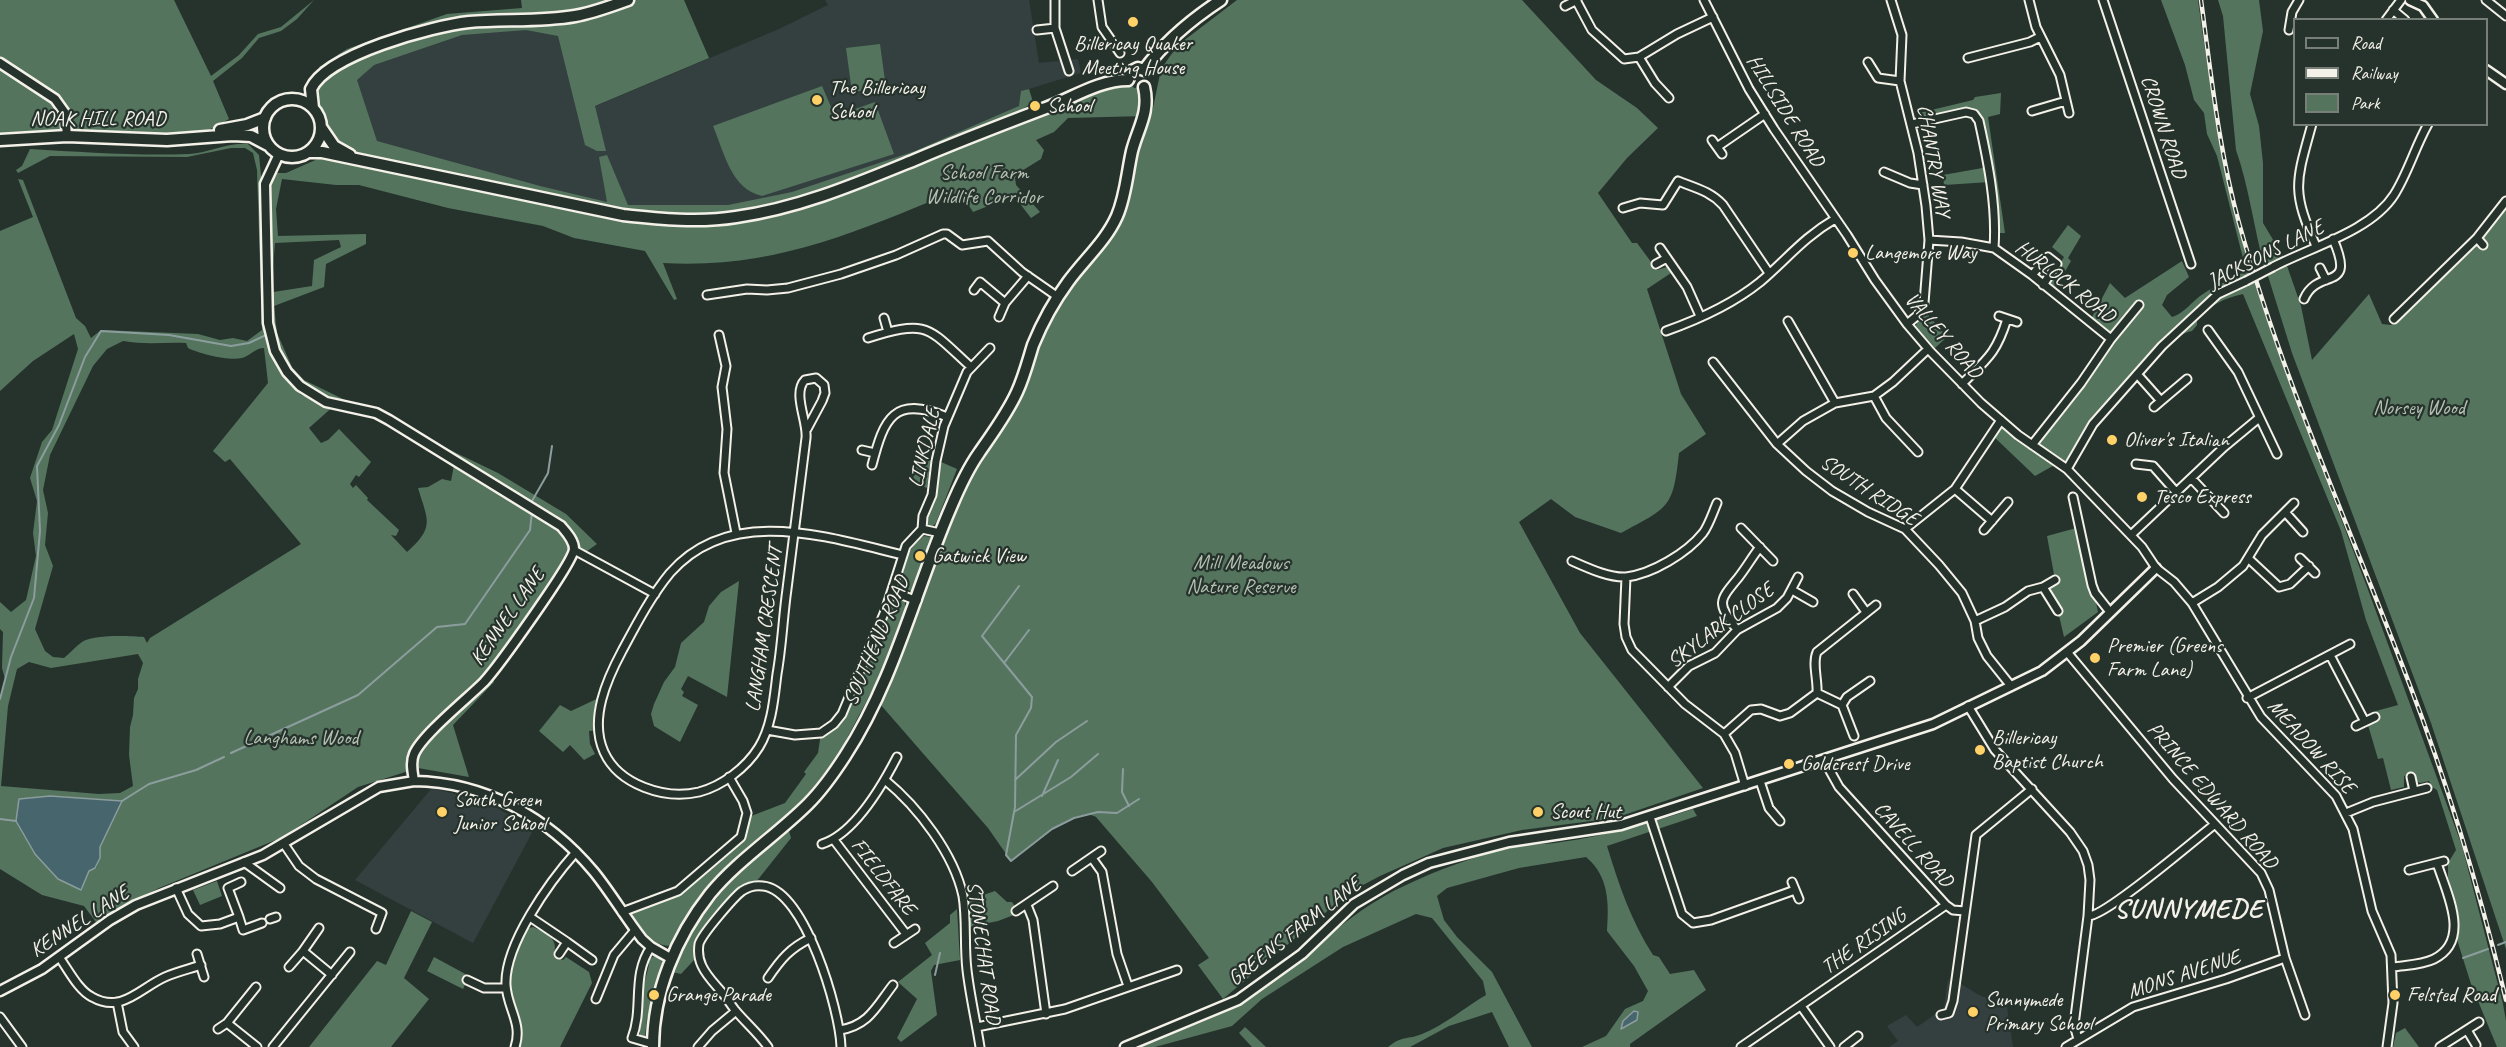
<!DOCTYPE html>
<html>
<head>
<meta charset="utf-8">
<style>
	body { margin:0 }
	#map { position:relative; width:2506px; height:1047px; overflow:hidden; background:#26332d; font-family:Caveat,sans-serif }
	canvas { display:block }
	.legend { position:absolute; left:2293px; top:18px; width:195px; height:108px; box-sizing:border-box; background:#26332d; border:2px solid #787f78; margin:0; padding:8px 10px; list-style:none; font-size:18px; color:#f4f1e8 }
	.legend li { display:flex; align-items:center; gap:12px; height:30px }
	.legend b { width:30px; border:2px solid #787f78 }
</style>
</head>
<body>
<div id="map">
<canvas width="2506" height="1047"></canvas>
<ul class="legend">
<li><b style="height:8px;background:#26332d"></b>Road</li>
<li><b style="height:8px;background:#f4f1e8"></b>Railway</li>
<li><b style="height:16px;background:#54745d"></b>Park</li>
</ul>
</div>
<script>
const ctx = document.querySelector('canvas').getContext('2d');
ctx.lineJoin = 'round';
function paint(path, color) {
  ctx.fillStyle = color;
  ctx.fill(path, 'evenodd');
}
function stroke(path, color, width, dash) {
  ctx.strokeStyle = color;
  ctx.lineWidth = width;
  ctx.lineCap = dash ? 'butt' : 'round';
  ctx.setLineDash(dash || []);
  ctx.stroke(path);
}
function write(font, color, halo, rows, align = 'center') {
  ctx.font = font + ' Caveat,sans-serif';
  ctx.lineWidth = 4.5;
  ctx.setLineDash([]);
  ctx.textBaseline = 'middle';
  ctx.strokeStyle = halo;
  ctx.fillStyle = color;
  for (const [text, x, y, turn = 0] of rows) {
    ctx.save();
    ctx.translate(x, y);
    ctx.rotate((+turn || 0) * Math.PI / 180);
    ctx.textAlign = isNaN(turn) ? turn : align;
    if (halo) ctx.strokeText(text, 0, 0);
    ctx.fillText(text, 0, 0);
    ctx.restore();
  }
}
const built = new Path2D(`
	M825 0H1029L1039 63 1078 59 1081 73 1022 91 1025 109 793 197 728 210 663 211 562 195 366 154 341 76 453 31 567 23 589 109 779 29 828 5Z
	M432 788 486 802 534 829 473 943 355 880Z
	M1948 980 1958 982 1977 994 2007 1007 2013 1047H1889L1898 1041 1887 1026 1906 1015 1917 1027 1944 1008Z`);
const green = new Path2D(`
	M0 0H174L211 76 239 55 258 34 281 27 314 0 297 19 281 31 259 38 242 58 213 81 229 119 196 137 0 140Z
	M521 0H684L709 58 595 106 606 151H597L585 145 558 36 526 30 462 35 374 65 357 80 377 141 540 186 607 202 599 157 607 155 628 205H728L792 192 915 151 1019 106 1021 91 1029 89 1033 102 1010 118 979 131 810 199 772 209 730 216 689 217 629 213 590 207 361 154 362 161 545 200 646 218H734L813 200 1111 81 1128 80 1134 88 1144 87 1146 97 1145 116 1068 118 1054 132 1036 140 1044 150 1041 159 1020 172 1015 178 1016 185 1040 212 1031 218 1014 196 973 212 966 201 949 194C850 234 773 269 663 263L677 299 674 300 645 251 574 238 543 226 448 208 359 185H336L282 179 276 209 278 236 366 234V244L326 264 324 287 274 306 277 333 292 367 304 380 345 400 378 409 448 449 498 473 566 514 597 544 583 554 574 550C554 594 520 634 491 673L494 682 453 725 469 777 418 768 358 787 283 837 159 888 96 922 84 906 42 895 0 869V699L5 679 2 668 3 632 0 629V602L11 612 26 600 36 556 33 533 37 501 30 478 42 442 52 430 78 349 74 334 33 361 0 391V231L33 217 18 179 23 180 76 318 85 326 91 338 101 330 198 334 220 340 233 338 247 341 262 330 257 170 253 153 245 148H231L187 157 50 156 18 173 16 170 22 166 30 149C82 152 136 156 189 154 210 153 227 142 248 144L259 155 261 175 266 332 281 372 301 395 336 404 309 428 321 443 328 440 339 429 371 462 359 477 356 475 350 484 353 488 356 485 368 498 367 500 399 530 396 536 391 535 407 552C435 527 428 521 418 488L428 487 442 479 451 481 454 465 444 453 389 420 315 394 300 386 287 372 275 351 268 323 267 293 312 286 314 260 341 247 339 240 275 243 273 267H267L265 184 270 173H286L329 154 359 160 334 146 321 127 318 116 313 108 311 89 317 79 328 70 319 67 347 49 447 14 522 8ZM520 20 455 28 359 56 334 72 329 70C369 37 469 18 520 20ZM123 341C145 345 165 342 186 343L188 348C200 354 229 361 242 358 250 356 255 348 264 348L268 383 213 451 225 462 230 459 301 544 150 638 147 643 144 637C129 636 95 634 82 642 76 646 70 653 64 658L53 657 45 651 35 629 53 566 45 545 48 513 43 490 50 455 93 366 107 349ZM138 654 143 663 138 679V689L134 698 133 715 130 727 129 755 133 786 120 793 99 794 1 786 8 706 17 669 29 662 51 668ZM50 796 122 801 100 847V858L96 868 89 870 81 889 58 879 35 854 16 821 19 799Z
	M1237 0H1522L1596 80 1637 108 1658 128 1627 158 1598 193 1632 243H1637L1657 270 1667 267 1671 273 1647 289 1681 394 1706 434 1679 453C1673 509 1669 507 1621 533L1575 517 1551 499 1519 522 1580 633 1703 788 1615 818 1522 830 1443 848 1380 876 1350 892 1223 999 1198 965 1209 958 1152 882 1096 817C1074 805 1029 847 1011 861L988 828 880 704 913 625 972 469 1018 399 1042 327 1079 274 1102 247 1153 108 1161 69 1178 45Z
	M2161 0H2198C2210 93 2228 183 2252 273L2238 281 2239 286 2253 279 2300 411 2367 587 2462 846 2503 1004 2506 1021V1047H2497L2471 984 2454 930 2457 915 2448 877V863L2456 850 2437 790 2432 787 2429 781 2420 783 2416 781 2414 773 2404 776V787L2391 790 2383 758 2378 759 2368 725 2378 720 2376 711 2398 705 2366 620 2341 531 2243 294C2224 298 2210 305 2197 320V325L2192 331C2180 333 2179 339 2169 345 2127 371 2093 428 2067 469L2058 463 2035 476 1991 434 2001 420 2032 445 2111 339 2090 321 2110 283 2125 298 2182 261 2189 277 2167 295 2162 305 2172 317C2185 313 2192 301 2203 294 2217 284 2233 280 2246 270L2217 156 2207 134 2204 113 2194 100 2185 65Z
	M2218 0H2259L2263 31 2250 94 2259 126 2263 163V223L2284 258 2264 266C2254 228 2249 187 2236 150L2223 16Z
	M880 44 886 88 852 92 846 48Z
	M822 86 835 116 875 102 894 154 762 196C731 189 724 152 713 126Z
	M2001 93 2000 114 1988 117 2005 233H1995L1990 182 1944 185 1943 175 1988 167 1979 121 1966 112 1921 121 1919 113 1973 100 1975 97Z
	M2506 204V949L2431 723 2292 353 2268 276 2286 263 2301 306 2312 360 2369 294 2382 324 2391 325C2432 289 2475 249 2506 204Z
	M2068 225 2081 236 2068 258 2071 261 2056 287 2049 282 2064 257 2052 247Z
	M1925 311 1947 337 1935 348 1916 326 1918 319Z
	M920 454 931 458 927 488 912 482Z
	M941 462 957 469 936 523 932 527 928 525 926 518 934 502Z
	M2080 527 2098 612 2064 637 2058 611 2043 587 2055 580 2047 536Z
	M924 536 931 537 913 593 901 584C905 563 906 549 924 536Z
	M739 581 727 697 688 676 681 689 684 692 682 696 698 705 680 742 654 726 651 714 654 704 664 682 675 667 681 643 704 622 709 606 721 592Z
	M896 597 905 601V614L882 672 838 755 810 792 764 837 682 927 674 941 668 946C650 943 635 929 629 912L668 896 741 837 746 818 785 803 806 774 804 772 818 753 821 733 839 720 890 599Z
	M603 696 598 730 589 731 590 744 595 754 584 760 570 745 563 752 539 731 560 705 571 711Z
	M1693 809 1697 816 1607 846C1619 885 1631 921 1653 955L1659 957 1670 974 1694 970 1706 990 1630 1044V1047H1582L1606 1036 1625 1009 1643 1001 1648 991 1634 966 1607 931C1609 903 1609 876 1586 857L1519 868 1447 888 1437 896 1444 920 1457 937 1492 972 1532 1047H1509L1492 1012 1449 1026 1410 1047H1388C1403 1035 1407 1040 1422 1034 1445 1025 1465 1007 1486 995L1483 981 1432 918 1416 914 1343 947 1262 999 1232 1026 1155 1047H1133C1173 1032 1218 1020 1254 995 1305 960 1347 912 1404 886 1440 869 1477 855 1516 847 1530 843 1546 845 1561 842 1606 836 1650 823 1693 809Z
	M789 831 791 838 756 882 742 889 704 932 695 948 694 960 681 974 672 972C695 914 740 867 789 831Z
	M217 881 222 896 200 905 193 890Z
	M995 891 1007 902H1012L1019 913 998 921 969 927 968 900Z
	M957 909 960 960 934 965 931 971 937 1015 901 1042 897 1038 917 999 898 982 932 955 925 943 950 923V915Z
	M411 911 432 922 404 978 429 999 391 1047H309L377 961 386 965Z
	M533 927C544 932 559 938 554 953L557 957 563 960 566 957 589 972 592 983 560 1047H518C526 1023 512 1014 510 993 507 971 518 949 526 929Z
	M654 956 659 958 663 963V972L647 1018 645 1037 643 1039 640 1036C640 1022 640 1007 642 993 643 984 650 967 649 960Z
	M434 957 469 976 463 989 427 971Z
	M1245 1027 1266 1047H1252L1239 1033Z
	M2405 1028 2419 1047H2393L2396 1033Z`);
const water = new Path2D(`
	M50 796 122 801 100 847V858L95 868 89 871 81 890 58 879 35 854 16 821 19 799Z
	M1634 1011 1638 1012 1637 1020 1621 1029 1623 1021Z`);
const stream = new Path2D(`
	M532 506V501L548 473 552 446
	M1019 586 982 636 1032 697 1031 708 1016 735 1015 807 1006 855 1011 861 1052 829 1074 818 1098 812 1117 813 1139 799
	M1004 663 1029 630
	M0 699 11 657 34 598 40 531 37 466 59 425 85 357 101 331 169 335 231 346 249 343 266 335
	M231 753 358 695 437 627 465 624 530 530 532 512
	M1123 769 1122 792 1129 806
	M1015 780 1056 742 1087 721
	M1042 796 1058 760
	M122 801 149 784 196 770 224 757
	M1014 812 1071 777 1098 754
	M0 819 16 821
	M2498 945 2506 942
	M2463 958 2488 949
	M935 975 940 953`);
const minor = new Path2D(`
	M1055 0V28L1069 71
	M1098 0 1102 27 1120 53
	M1576 0 1592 30 1624 59 1639 57 1677 34 1713 17
	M1704 0 1749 89 1774 129 1847 235 1875 280 1907 324 1931 352 1981 403 2018 435 2067 469 2142 547 2156 568 2174 582 2192 603 2261 717 2336 796 2353 829 2372 911 2391 955 2393 1003 2387 1047
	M1891 0 1902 35 1900 81 1918 153 1926 206 1929 240 1924 303 1918 315 1907 324
	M2029 0 2036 27 2060 75 2069 113
	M2103 0 2191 264
	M2486 0 2506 16
	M1565 6 1577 0
	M2393 10 2405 20
	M2386 20 2401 0
	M1037 30 1055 28
	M2289 30 2292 12 2299 0
	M1639 57 1655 83 1669 98
	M1968 58 2030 42 2040 37
	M1868 62 1878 78 1900 81
	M2032 111 2066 101
	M1912 124 1966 112 1974 114 1979 121C1988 162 1997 206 1994 248
	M2312 124C2296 182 2291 190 2316 246
	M1712 140 1722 154
	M1717 147 1765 114
	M1884 172 1910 183 1923 185
	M1623 208 1640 203 1663 205 1678 181C1695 188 1710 191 1723 205L1769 273
	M2477 238 2483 245
	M1929 240 1961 242 1994 248 2032 275 2111 339
	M1660 248 1687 287 1700 316
	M1656 264 1667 258
	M2273 267C2311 247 2371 231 2394 195 2408 173 2415 147 2428 124
	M2320 268 2326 280
	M2032 275 2048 257 2057 264 2043 285
	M974 290 980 282 1005 303
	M707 295 747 289 767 290 788 288 841 274 896 255 943 234H947L962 245 988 241 1022 272 1058 297
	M2304 299C2318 266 2357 294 2333 239
	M1999 316 2017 322
	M999 317 1005 303 1028 276
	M884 318 888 332
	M2394 319 2477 238 2506 201
	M1788 321 1835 403
	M2208 330 2238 372 2277 454
	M1666 331C1697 320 1734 303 1760 282 1787 259 1804 237 1835 219
	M719 335 726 366 722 387 727 429 724 473 736 533
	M868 338C929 319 927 327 971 367
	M1713 362 1777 444 1806 471 1832 491 1868 512 1905 529 1939 565 1962 593 1975 621 1978 638 1987 656 2011 686
	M2137 374 2161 401 2187 379
	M1962 384C1987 359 1996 354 2007 319
	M1874 396 1886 418 1918 452
	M2154 407 2161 401
	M807 429 822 401 825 393 824 385 816 378 805 380C792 393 808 422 806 438 800 489 793 539 787 589 783 617 782 646 777 674 774 698 772 726 759 747 746 768 722 786 699 792 665 800 619 785 604 752 589 719 607 679 622 651 636 625 651 596 670 573 730 504 827 537 903 555
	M1777 444 1803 421 1835 403 1874 396 1893 382 1928 349
	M2032 445 2081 383 2111 339 2139 305
	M862 450 875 453
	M2136 464 2153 466 2176 492
	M872 465C884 418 894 395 947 417
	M2067 469 2093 424 2162 346 2218 294 2246 281
	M2192 479 2224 513
	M1955 489 1992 521
	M2073 497 2092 585 2095 593 2110 612
	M2285 512 2303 532
	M1741 528 1773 561
	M922 529 923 516 932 495 936 461 944 426 967 372 990 348
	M1905 529 1955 489 2001 420
	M1984 530 2008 502
	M2131 535 2224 447 2259 418
	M574 550 655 594
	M2300 558 2315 573
	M2249 559 2279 587 2290 584 2309 566
	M1572 561C1588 568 1609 578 1626 577 1652 574 1687 553 1703 533 1709 525 1713 512 1717 503
	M1626 577 1624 624 1626 637 1632 650 1685 704 1724 734 1735 753 1745 786
	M2043 587 2055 580
	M1792 590 1813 602
	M892 591 917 601
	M1853 594 1866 612
	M2192 603 2218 587 2243 566 2262 535 2294 503
	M1975 621 2005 607 2028 591 2043 587 2058 611
	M1737 630C1718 603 1717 603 1738 578 1746 568 1752 557 1760 547
	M2067 652 2173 779 2261 873 2269 890 2285 958 2305 1015
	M2330 655 2365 722
	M1668 687 1689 666 1715 653 1737 630 1777 608 1787 598 1798 577
	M1817 693 1842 705 1854 736
	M2247 698 2350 644
	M1842 705 1847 697 1870 681
	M1968 706 1995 750 2070 832 2083 851 2088 865 2090 880 2088 916 2074 1025 2078 1039
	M2356 726 2375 717
	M767 730 795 735 821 733 834 724 842 714 885 611 906 546 922 529 940 533
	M1724 734 1751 710 1761 709 1780 716 1790 713 1817 693C1818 680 1812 663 1817 652L1876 605
	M1824 760 1839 787 1946 905 1953 910 1965 911
	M2411 777 2414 791
	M885 780C918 807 954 854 963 896 967 920 964 946 967 970 970 996 976 1021 980 1047
	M1760 781 1769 808 1780 821
	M2346 813 2373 802 2427 788
	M1650 817 1682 914 1693 923 1711 920 1795 890
	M834 840 906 934
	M284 844 299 866 316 879 382 913 376 929
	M822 844C854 834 882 786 897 757
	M1092 858 1102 872 1117 954 1128 986
	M244 862 280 888
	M2409 870 2444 861
	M1072 871 1101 851
	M1792 882 1799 899
	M176 888 188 914 201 926 220 924 239 917 243 930 262 923
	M1027 905 1033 920 1046 1014
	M1016 911 1053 886
	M622 912 678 891 741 837 747 813 743 801 729 777
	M2088 916C2105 917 2196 839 2215 824
	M239 917 228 888 241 882
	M530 917 567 942 559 954
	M270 919 276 917
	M319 928 303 951 332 975
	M567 942 592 960
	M894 943 915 929
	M651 947C631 975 644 1008 632 1038L653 1044
	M197 954 204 977
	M59 957C68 969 78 990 92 997 122 1014 140 988 165 977 176 972 189 969 201 965
	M289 967 303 951
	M2393 967C2406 965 2422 965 2434 959 2472 940 2446 892 2437 863
	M768 978C781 959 790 948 811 938
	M467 980 484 988H506
	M596 999 614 955 635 930
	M117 1002 123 1032 134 1047
	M1801 1006 1830 1047
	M1941 1015 1949 1013 1953 1001 1976 835 2032 789
	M0 1017 22 1047
	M227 1023 257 1047
	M977 1027 1065 1009 1177 970
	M218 1029 227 1023 256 987
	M840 1030C869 1025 876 1007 893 985
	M2467 1030 2476 1045
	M273 1047 350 952
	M515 1047C523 1023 507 1008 506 985 504 945 550 881 576 852
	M698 1047 712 1031 736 1011
	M768 1047C758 1033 746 1023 735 1010 731 1005 728 1000 724 995 717 986 707 977 702 966 699 960 698 951 699 944 702 934 734 897 742 891 748 887 756 885 763 886 805 890 840 1011 841 1047
	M1741 1047 1946 905
	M1844 1047 1858 1036
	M2066 1047 2133 1007 2226 979 2285 958
	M2440 1047 2479 1022`);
const tertiary = new Path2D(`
	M2410 0 2423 6 2433 20
	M0 63 55 99 65 113 67 136
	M2486 70 2506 84
	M414 781C485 782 548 817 594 872 611 893 625 917 642 939L651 947 672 959
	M0 991 42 969 110 920 136 905 263 855 379 787 414 781C413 773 410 763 414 754 422 735 467 699 484 682 497 668 573 563 574 549 574 540 566 532 561 526L389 420 376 413 326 402 300 386 287 372 275 351 268 323 265 184 279 154
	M1125 1047 1238 1000 1302 954 1354 904 1403 875 1429 863 1509 842 1621 825 1933 724 2042 671 2081 641 2156 568`);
const primary = new Path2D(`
	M1144 70C1165 41 1192 19 1221 0
	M1128 80 1132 71 1138 68 1144 70
	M263 128a29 29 0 1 1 58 0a29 29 0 1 1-58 0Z
	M313 108 311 89C327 54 433 26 469 22 504 19 541 22 575 16 593 13 611 6 628 0
	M321 127 334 146 350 155
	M220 130 247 125 265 118
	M0 140 67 136 167 140 233 135 251 136 268 145
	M309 152H322L623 215C660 219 699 223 736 217 800 208 858 183 917 159 959 141 1001 125 1043 109 1071 99 1098 80 1128 80
	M653 1047C653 992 676 937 710 894 738 860 777 835 808 804 822 790 834 773 845 756 895 679 915 590 951 507 959 488 967 470 979 453 992 434 1007 414 1017 392 1024 377 1028 361 1033 345 1042 323 1054 301 1068 282 1084 260 1106 241 1117 216 1126 195 1127 173 1132 151 1138 128 1150 112 1144 87`);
const rail = new Path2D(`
	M2201 0C2211 74 2219 151 2239 223 2283 381 2351 530 2409 683 2449 787 2480 892 2506 1000`);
const minorBridge = new Path2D(`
	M2246 281 2273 267`);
const markers = [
	[1133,22,6,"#ffd166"],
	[817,100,6,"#ffd166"],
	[1035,106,6,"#ffd166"],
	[1853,253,6,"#ffd166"],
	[2112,440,6,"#ffd166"],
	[2142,497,6,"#ffd166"],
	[920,556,6,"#ffd166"],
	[2095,658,6,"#ffd166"],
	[1980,750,6,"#ffd166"],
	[1789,764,6,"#ffd166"],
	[442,812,6,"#ffd166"],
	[1538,812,6,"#ffd166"],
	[654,995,6,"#ffd166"],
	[2395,995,6,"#ffd166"],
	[1973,1012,6,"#ffd166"]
];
const poiNames = [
	["Billericay Quaker",1133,44,"center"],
	["Meeting House",1133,68,"center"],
	["The Billericay",829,88],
	["School",829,112],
	["School",1047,106],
	["Langemore Way",1865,253],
	["Oliver's Italian",2124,440],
	["Tesco Express",2154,497],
	["Gatwick View",932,556],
	["Premier (Greens",2107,646],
	["Farm Lane)",2107,670],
	["Billericay",1992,738],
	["Baptist Church",1992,762],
	["Goldcrest Drive",1801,764],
	["South Green",454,800],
	["Junior School",454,824],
	["Scout Hut",1550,812],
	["Grange Parade",666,995],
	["Felsted Road",2407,995],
	["Sunnymede",1985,1000],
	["Primary School",1985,1024]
];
const streetNames = [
	["HILLSIDE ROAD",1785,111,58],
	["NOAK HILL ROAD",98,119],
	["CROWN ROAD",2163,127,72],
	["CHANTRY WAY",1933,161,80],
	["JACKSONS LANE",2266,255,-27],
	["HURLOCK ROAD",2065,282,38],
	["VALLEY ROAD",1943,336,49],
	["LINKDALE",925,448,-77],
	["SOUTH RIDGE",1869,491,33],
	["KENNEL LANE",508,617,-55],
	["SKYLARK CLOSE",1721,626,-37],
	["LANGHAM CRESCENT",765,629,-82],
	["SOUTHEND ROAD",877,641,-67],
	["MEADOW RISE",2311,747,48],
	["PRINCE EDWARD ROAD",2212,796,49],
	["CAVELL ROAD",1913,845,48],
	["FIELDFARE",883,877,52],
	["KENNEL LANE",80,922,-33],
	["GREENS FARM LANE",1295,932,-38],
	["THE RISING",1864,942,-35],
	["STONECHAT ROAD",983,953,82],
	["MONS AVENUE",2184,975,-18]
];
const parkNames = [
	["School Farm",984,173],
	["Wildlife Corridor",984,197],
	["Norsey Wood",2419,408],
	["Mill Meadows",1241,563],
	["Nature Reserve",1241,587],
	["Langhams Wood",301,738]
];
const districtNames = [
	["SUNNYMEDE",2189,910]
];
paint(built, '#344040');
paint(green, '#54745d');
paint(water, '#46656c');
stroke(water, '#8c9d9e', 1.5);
stroke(stream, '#8c9d9e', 2);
stroke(minor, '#f4f1e8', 11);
stroke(tertiary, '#f4f1e8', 13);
stroke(primary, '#f4f1e8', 15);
stroke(minor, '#26332d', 7);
stroke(tertiary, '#26332d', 8);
stroke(primary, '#26332d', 10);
stroke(rail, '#f4f1e8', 4.5);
stroke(rail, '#26332d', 2, [7]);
stroke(minorBridge, '#f4f1e8', 11, []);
stroke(minorBridge, '#26332d', 7);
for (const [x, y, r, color] of markers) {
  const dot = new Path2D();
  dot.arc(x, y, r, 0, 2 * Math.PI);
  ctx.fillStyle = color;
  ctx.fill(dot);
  stroke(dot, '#26332d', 2);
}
write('21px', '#f4f1e8', '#26332d', poiNames, 'left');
write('21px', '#f4f1e8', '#26332d', streetNames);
write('21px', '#b4bfb0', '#26332d', parkNames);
ctx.letterSpacing = '1.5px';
write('bold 27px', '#f4f1e8', '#26332d', districtNames);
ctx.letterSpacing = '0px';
</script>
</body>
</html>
